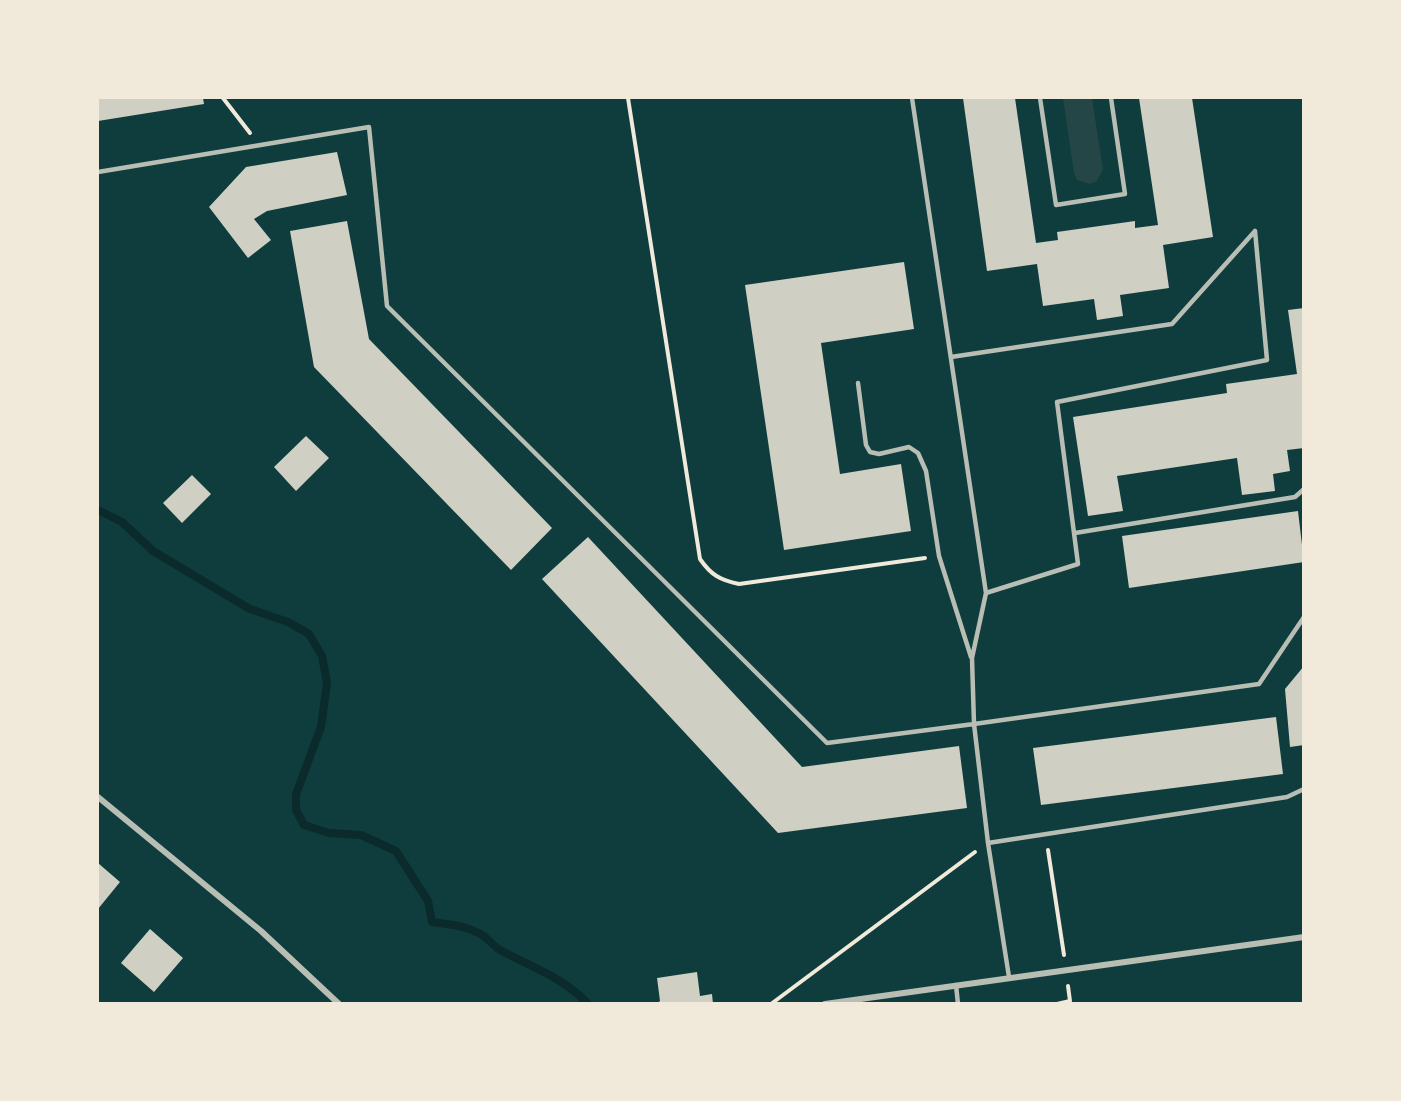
<!DOCTYPE html>
<html>
<head>
<meta charset="utf-8">
<style>
	body { margin:0 }
	#map { position:relative; width:1401px; height:1101px; overflow:hidden; background:#0f3d3e; font-family:"PT Sans",sans-serif }
	canvas { display:block }
	.frame { position:absolute; inset:0; border:99px solid #f1e9da; pointer-events:none }
</style>
</head>
<body>
<div id="map">
<canvas width="1401" height="1101"></canvas>
<div class="frame"></div>
</div>
<script>
const ctx = document.querySelector('canvas').getContext('2d');
ctx.lineJoin = 'round';
function paint(path, color) {
  ctx.fillStyle = color;
  ctx.fill(path, 'evenodd');
}
function stroke(path, color, width, dash) {
  ctx.strokeStyle = color;
  ctx.lineWidth = width;
  ctx.lineCap = dash ? 'butt' : 'round';
  ctx.setLineDash(dash || []);
  ctx.stroke(path);
}
const green = new Path2D(`
	M1063 98H1092L1103 170 1096 182 1089 184 1077 180 1074 173Z`);
const stream = new Path2D(`
	M98 510 122 522 153 551 250 609 288 622 309 634 322 656 327 683 321 727 296 794V810L304 825 329 833 361 835 396 851 428 901 432 922C449 924 468 926 482 935 489 939 493 946 500 950 531 967 563 977 588 1004`);
const building = new Path2D(`
	M98 98H203L204 104 98 121Z
	M963 98H1015L1036 243 1058 240 1057 232 1135 221V228L1158 225 1139 98H1192L1213 237 1163 245 1169 288 1120 295 1123 316 1097 320 1094 299 1043 306 1037 264 987 271Z
	M337 152 347 195 267 211 254 219 271 240 248 258 209 207 246 167Z
	M347 221 369 339 552 528 511 570 314 367 290 231Z
	M904 262 914 329 821 343 840 474 901 464 911 531 784 550 745 285Z
	M1304 308V448L1287 450 1290 471 1273 474 1275 491 1242 495 1237 458 1117 476 1123 511 1088 516 1073 417 1227 393 1226 384 1297 374 1288 310Z
	M306 436 329 458 296 491 274 467Z
	M192 475 211 494 182 523 163 503Z
	M1298 511 1304 562 1129 588 1122 536Z
	M588 537 802 767 959 746 967 808 778 833 542 579Z
	M1304 666V745L1290 747 1285 689Z
	M1276 717 1283 774 1041 805 1033 748Z
	M98 863 120 882 98 909Z
	M150 929 183 958 154 992 121 963Z
	M697 972 700 996 712 994 713 1004H656L660 1001 657 978Z`);
const path = new Path2D(`
	M223 98 250 133
	M628 98 700 559C711 575 720 580 739 584L925 558
	M1048 850 1064 955
	M771 1004 975 852
	M1057 1004 1070 1001 1068 986`);
const service = new Path2D(`
	M912 98 986 593
	M1040 98 1056 205 1125 194 1111 98
	M98 172 369 127 387 306 827 743 974 724 988 843 1009 977
	M1255 231 1267 360 1057 402 1078 564 986 593 972 658 974 724 1259 684 1304 617
	M951 357 1172 324 1255 231
	M858 383 866 445 870 452 879 454 909 447 918 453 926 471 939 556 971 657
	M1075 533 1295 497 1304 489
	M988 843 1287 797 1304 789
	M956 985 958 1004`);
const minor = new Path2D(`
	M98 797 261 931 339 1004
	M825 1004 1304 937`);
paint(green, '#244646');
stroke(stream, '#0a2a2b', 8);
paint(building, '#cfcfc3');
stroke(path, '#f1e9da', 4);
stroke(service, '#b8beb3', 4.5);
stroke(minor, '#b8beb3', 6);
</script>
</body>
</html>
